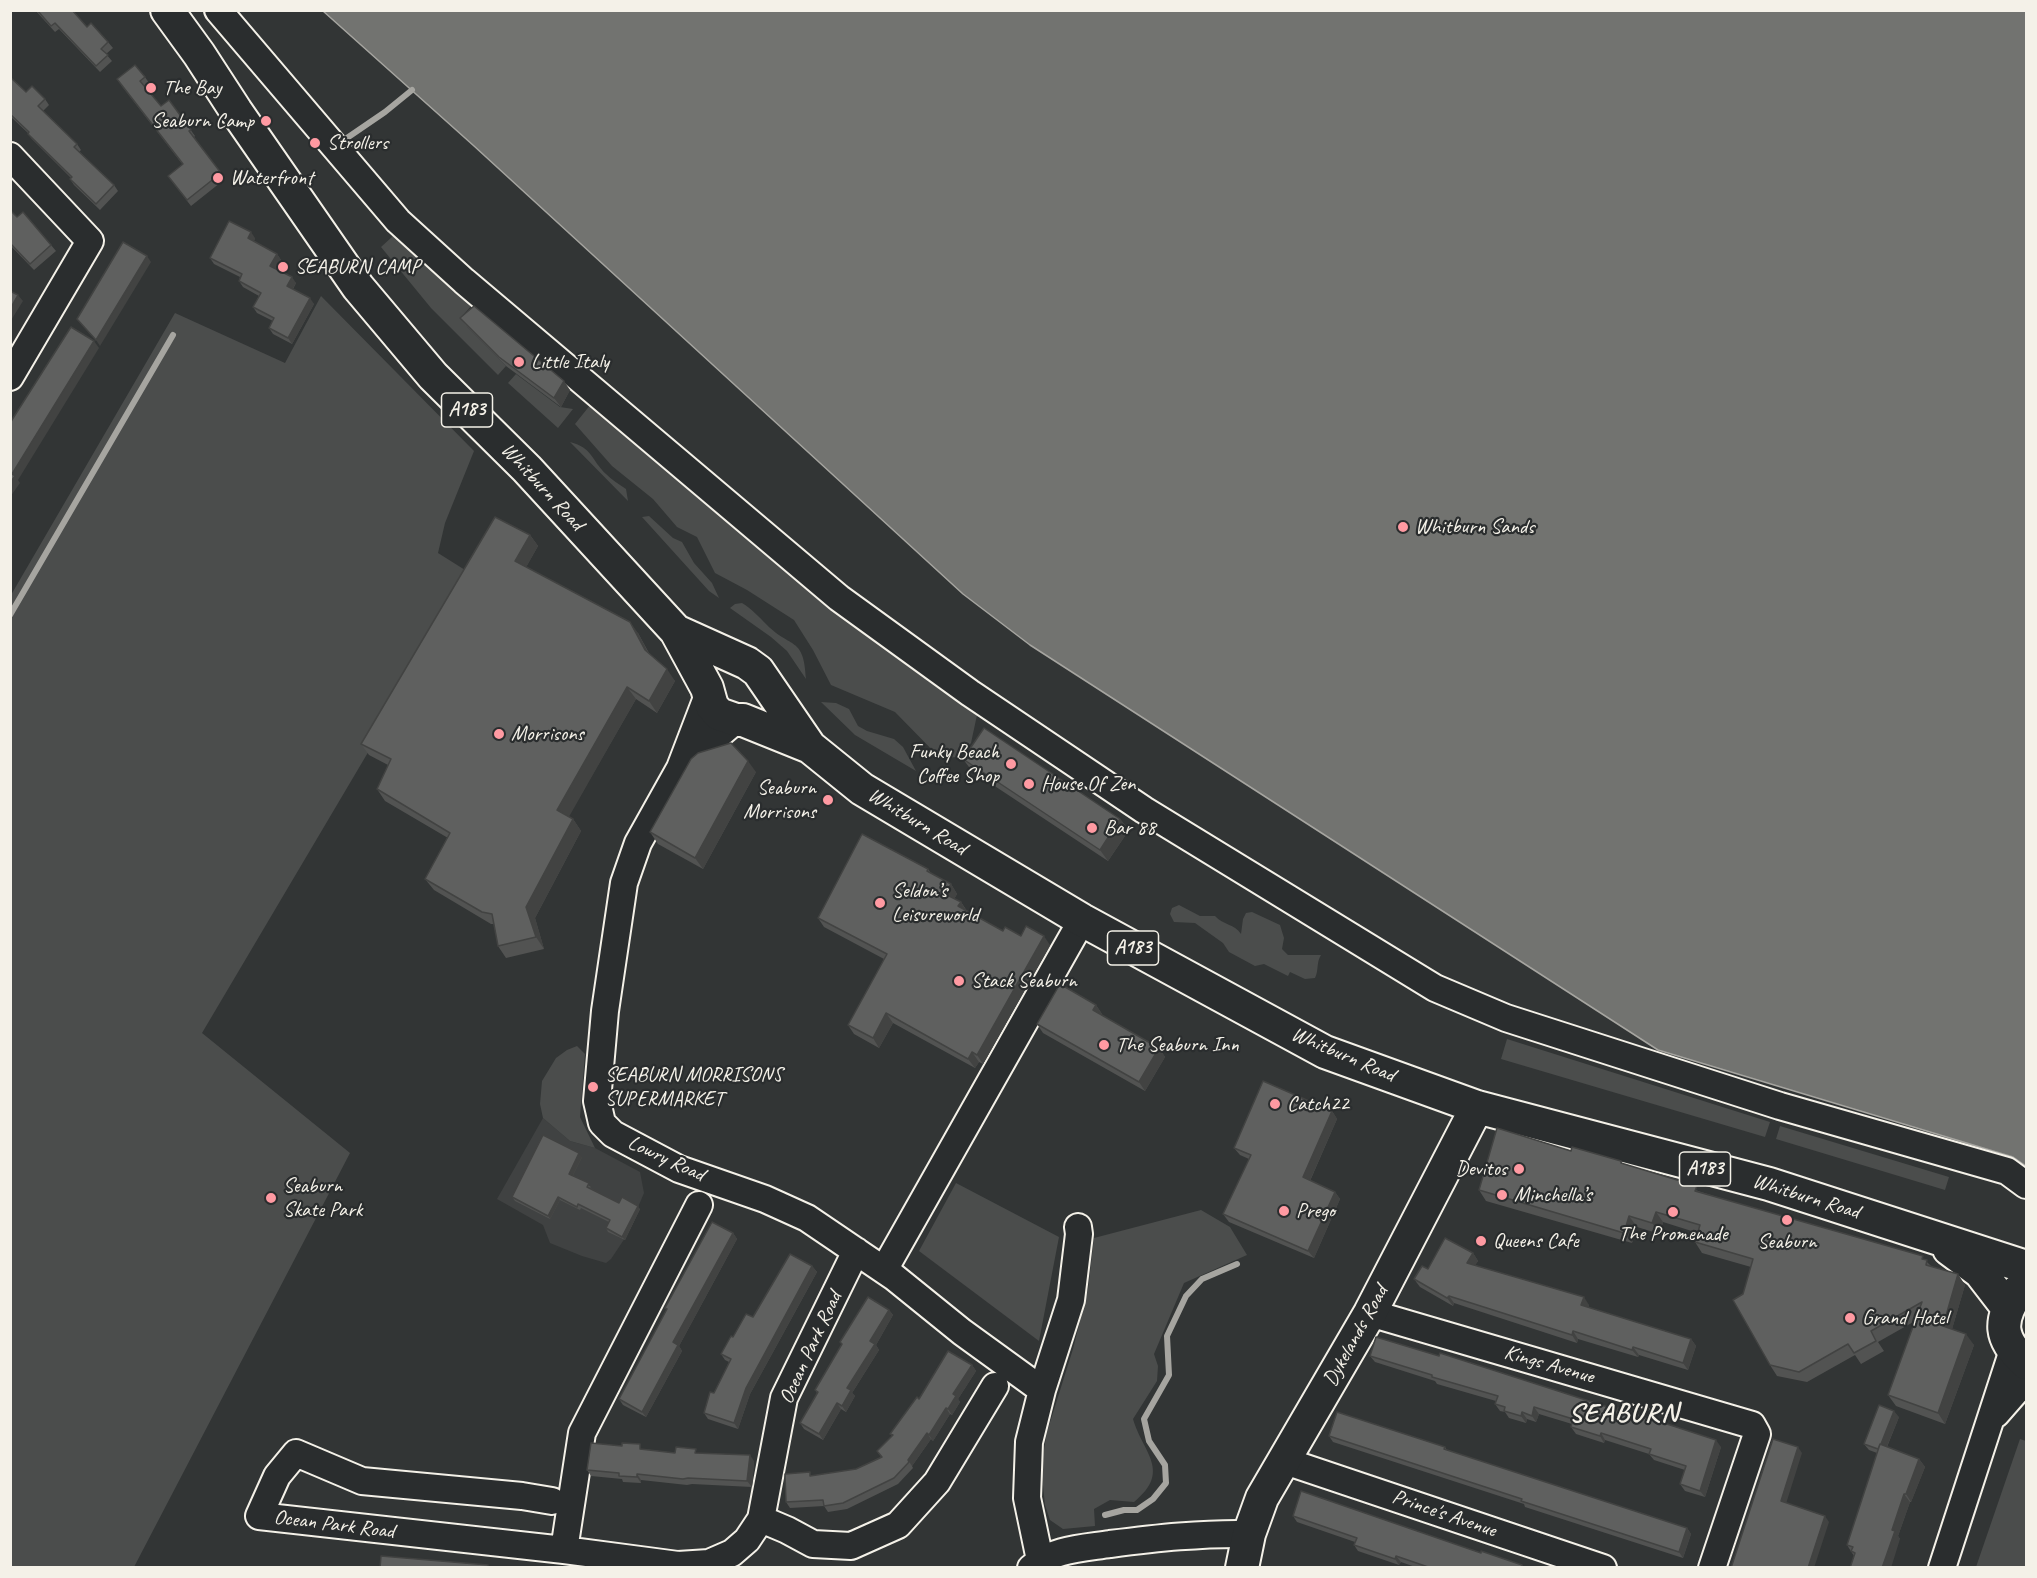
<!DOCTYPE html>
<html>
<head>
<meta charset="utf-8">
<style>
	body { margin:0 }
	#map { position:relative; width:2037px; height:1578px; overflow:hidden; background:#323535; font-family:Caveat,sans-serif }
	canvas { display:block }
	.frame { position:absolute; inset:0; border:12px solid #f4f1e8; pointer-events:none }
</style>
</head>
<body>
<div id="map">
<canvas width="2037" height="1578"></canvas>
<div class="frame"></div>
</div>
<script>
const ctx = document.querySelector('canvas').getContext('2d');
ctx.lineJoin = 'round';
function paint(path, color) {
  ctx.fillStyle = color;
  ctx.fill(path, 'evenodd');
}
function stroke(path, color, width, dash) {
  ctx.strokeStyle = color;
  ctx.lineWidth = width;
  ctx.lineCap = dash ? 'butt' : 'round';
  ctx.setLineDash(dash || []);
  ctx.stroke(path);
}
function write(font, color, halo, rows, align = 'center') {
  ctx.font = font + ' Caveat,sans-serif';
  ctx.lineWidth = 4.5;
  ctx.setLineDash([]);
  ctx.textBaseline = 'middle';
  ctx.strokeStyle = halo;
  ctx.fillStyle = color;
  for (const [text, x, y, turn = 0] of rows) {
    ctx.save();
    ctx.translate(x, y);
    ctx.rotate((+turn || 0) * Math.PI / 180);
    ctx.textAlign = isNaN(turn) ? turn : align;
    if (halo) ctx.strokeText(text, 0, 0);
    ctx.fillText(text, 0, 0);
    ctx.restore();
  }
}
const built = new Path2D(`
	M543 1118 570 1141 595 1148 640 1172 644 1193 625 1238 611 1259 606 1263 582 1256 550 1243 543 1225 497 1199Z`);
const green = new Path2D(`
	M393 236 473 304 463 315 467 327 506 366 498 375 431 308 381 247Z
	M321 296 474 451 445 523 438 553 473 575 202 1033 350 1153 134 1567 11 1568V595L175 313 285 363Z
	M516 374 560 407 573 409 558 428 508 383Z
	M591 404 844 615 977 715 971 743 958 757 940 758 895 712 831 685 813 650 794 620 747 590 715 573 697 537 677 527 653 499 612 466 575 424Z
	M570 442C593 448 591 460 606 474 612 480 619 484 626 489L628 501Z
	M649 516 673 538 682 542 694 563 712 583 719 598 709 591 642 517Z
	M742 603C752 609 758 616 767 625 791 649 804 636 806 679L787 651 771 637 730 608 735 604Z
	M821 702 836 703 849 709 858 726 867 731 894 739 903 747 916 771 855 735Z
	M1179 905 1200 916H1215C1223 925 1235 924 1241 934L1243 919 1246 913 1252 912 1280 925 1284 938 1282 949 1288 955H1321C1316 963 1319 970 1315 978L1305 979 1290 972 1288 976 1264 964 1255 966 1229 952 1223 943 1195 923 1174 922 1170 914 1172 908Z
	M1507 1039 1770 1122 1765 1137 1501 1059Z
	M577 1046 585 1054 580 1117 595 1148 570 1141 543 1118 540 1104 542 1081 556 1058 567 1050Z
	M1780 1126 1949 1177 1945 1190 1776 1139Z
	M956 1183 1059 1237 1039 1341 919 1251Z
	M1201 1210 1230 1227 1247 1255 1184 1283 1154 1354 1158 1366 1157 1381 1133 1419C1143 1453 1172 1471 1134 1502L1110 1500 1094 1509 1095 1526 1063 1529 1050 1520 1045 1505 1041 1466 1047 1432 1073 1349 1088 1289 1094 1238Z
	M2020 1439 2026 1441V1567H1976Z`);
const water = new Path2D(`
	M323 11H2026V1166L2013 1157 1658 1050 1030 645 963 594 474 146Z`);
const stream = new Path2D(`
	M344 140 385 112 412 90
	M10 615 173 335
	M1105 1515 1124 1510H1137L1153 1499 1166 1483 1165 1465 1149 1441 1144 1419 1169 1375 1167 1336 1186 1296 1202 1279 1237 1264`);
const minor = new Path2D(`
	M218 10 398 221 464 281 839 598 970 693 1144 810 1435 988 1506 1018 1780 1106 2007 1171 2026 1185
	M10 156 90 241 10 377
	M708 695 680 768 638 843 624 883 605 1011 597 1101 602 1123 613 1134 679 1169 765 1199 807 1218 894 1277 962 1332 1042 1390
	M682 766 736 720
	M884 1270 1082 920
	M1370 1313 1752 1425 1757 1434 1712 1568
	M1996 1414 2017 1390 2026 1386
	M1285 1461 1603 1568
	M552 1501 522 1496 362 1481 296 1453 277 1476 259 1516 564 1550 678 1565 709 1563 732 1553 747 1540 761 1519 784 1398 856 1251
	M761 1519 787 1530 813 1544 851 1546 898 1525 937 1482 995 1386
	M564 1550 582 1433 699 1205
	M1040 1560 1027 1498 1029 1442 1042 1390 1071 1300 1079 1234 1078 1227
	M1031 1568C1051 1549 1085 1548 1110 1544 1157 1538 1202 1533 1249 1534
	M1942 1568 2013 1350`);
const major = new Path2D(`
	M167 10 199 54 236 111 358 287 433 376 527 469 676 631 707 688 712 706 719 714 736 720H743L810 747
	M676 631 747 663 758 671 810 747 862 789 1082 920 1325 1052 1477 1107 1769 1184 2026 1267
	M1949 1249 1980 1272 2007 1307
	M2018 1291C1998 1321 1999 1339 2026 1363
	M1242 1568 1249 1534 1262 1498 1370 1313 1477 1107`);
const wall = new Path2D(`
	M35 10H72L87 27 108 42 113 48 106 54 112 61 100 72 59 29 55 32Z
	M10 77 26 92 45 99 49 105 43 111 77 144 81 150 79 152 114 185 118 191 100 210 74 185 70 179 71 178 32 139 28 134V133L10 116Z
	M145 77 149 83 145 87 161 106 169 100 195 136 194 137 225 179 191 206 168 176 183 165 121 85Z
	M10 210 17 217 51 245 56 251 34 270 10 245Z
	M255 238 254 241 277 254 281 260 276 269 296 283 293 289 314 304 292 344 273 334 269 328 273 321 257 313 253 307 259 296 243 287 239 281 240 277 214 264 210 258Z
	M460 318 570 390 561 407 506 366 467 327Z
	M530 535 538 546 526 567 638 633 649 653 675 681 657 713 636 699 568 817 573 819 581 831 535 918 544 949 506 958 498 946 494 924H491L434 890 425 879 448 838 385 801 377 789 388 765 369 755 361 744Z
	M963 759 1120 819 1129 830 1108 861 972 771Z
	M756 772 703 869 658 844 650 832Z
	M928 869 931 873 951 884 957 894 954 899 961 902 967 911 1003 931 1021 936 1050 945 983 1064 979 1062 975 1068 893 1023 879 1048 854 1034 848 1025 884 959 824 927 818 918Z
	M1096 1005 1102 1014 1101 1015 1159 1048 1165 1057 1145 1091 1043 1033 1037 1024Z
	M1332 1111 1337 1119 1310 1181 1335 1192 1340 1199 1314 1258 1229 1222 1223 1214 1249 1159 1240 1155 1234 1148Z
	M1571 1151 1621 1161 1623 1164 1701 1192 1925 1260 1932 1267 1965 1285 1952 1329 1974 1345 1945 1424 1896 1406 1888 1395 1915 1321 1878 1342 1884 1351 1861 1364 1855 1355 1807 1382 1777 1376 1770 1365 1743 1294 1751 1267 1702 1253 1695 1242 1698 1233 1663 1222 1660 1234 1637 1227 1632 1243 1486 1201 1479 1190Z
	M582 1157 573 1175 591 1187 590 1188 619 1203 640 1209 625 1240 608 1232 606 1228 609 1222 581 1208 580 1210 560 1200 550 1219 515 1201 512 1197Z
	M733 1233 737 1239 679 1346 682 1351 646 1417 623 1405 619 1399 667 1310 665 1308Z
	M1473 1253 1478 1261 1475 1265 1589 1305 1588 1308 1691 1339 1696 1346 1688 1370 1639 1355 1638 1357 1578 1339 1577 1343 1454 1303 1453 1306 1420 1287 1414 1279 1428 1269Z
	M812 1266 817 1272 750 1394 738 1429 708 1419 704 1413 714 1393 729 1362 725 1360 721 1354 733 1337 753 1317Z
	M889 1310 893 1315 876 1345 879 1350 852 1393 855 1396 846 1412 841 1409 823 1440 804 1429 800 1423 817 1393 815 1390 842 1345 840 1342Z
	M1370 1356 1721 1447 1705 1497 1685 1491 1680 1484 1685 1470 1654 1460 1649 1454 1605 1440 1604 1443 1576 1434 1571 1427 1572 1424 1539 1414 1536 1422 1527 1419 1526 1423 1509 1418 1505 1412 1500 1411 1495 1404 1496 1401 1437 1384 1435 1381 1375 1362Z
	M972 1365 976 1371 958 1399 960 1402 952 1415 950 1414 933 1441 931 1439 912 1466 913 1468 898 1484 847 1509 828 1512 824 1506 790 1508 786 1502 812 1476 856 1469 881 1457 877 1451 892 1436 890 1434 919 1399Z
	M1899 1417 1887 1447 1919 1459 1925 1467 1911 1502H1910L1898 1536 1900 1539 1854 1556 1847 1545 1877 1453 1869 1450 1864 1444Z
	M1329 1436 1445 1447 1447 1450 1687 1528 1691 1534 1683 1558 1525 1507 1524 1504 1333 1442Z
	M644 1449 675 1453H699L754 1461 752 1487 692 1484 687 1485 641 1480V1483L623 1482 622 1479 591 1476 587 1470Z
	M1293 1516 1481 1553 1522 1565 1524 1568H1418L1401 1562 1399 1565 1358 1551 1354 1545 1355 1542 1297 1522Z`);
const shadedWall = new Path2D(`
	M251 232 255 238 252 244 248 238Z
	M277 254 281 260 274 272 270 266Z
	M147 256 151 262 100 346 96 340Z
	M292 277 296 283 291 292 287 286Z
	M18 295 23 301 10 322V309Z
	M310 298 314 304 292 344 288 338Z
	M94 341 99 348 18 480 20 483 10 497V483L12 474Z
	M564 381 570 390 561 407 554 398Z
	M530 535 538 546 523 573 515 561Z
	M630 622 638 633 653 662 645 650Z
	M667 669 675 681 657 713 649 701Z
	M627 687 636 699 566 822 557 810Z
	M748 761 756 772 703 869 695 858Z
	M573 819 581 831 535 918 544 949 536 937 526 907Z
	M1120 819 1129 830 1108 861 1100 850Z
	M951 884 957 894 952 903 945 894Z
	M961 902 967 912 958 906Z
	M1044 936 1050 945 983 1064 977 1055Z
	M1096 1005 1102 1014 1099 1019 1093 1010Z
	M886 1013 893 1023 879 1048 873 1038Z
	M1159 1048 1165 1057 1145 1091 1139 1082Z
	M972 1052 979 1062 975 1068 968 1059Z
	M1332 1111 1337 1119 1308 1185 1303 1177Z
	M579 1153 582 1157 572 1177 569 1174Z
	M1335 1192 1340 1199 1314 1258 1308 1251Z
	M558 1197 560 1200 550 1219 548 1216Z
	M638 1206 640 1209 625 1240 622 1237Z
	M1656 1212 1663 1222 1660 1234 1652 1223Z
	M1629 1216 1637 1227 1632 1243 1624 1233Z
	M733 1233 737 1239 679 1346 682 1351 646 1417 642 1412 673 1342Z
	M1473 1253 1478 1261 1472 1270 1467 1263Z
	M812 1266 817 1272 750 1394 738 1429 734 1423 746 1388Z
	M1958 1274 1965 1285 1950 1336 1943 1326Z
	M1449 1296 1454 1303 1453 1306 1447 1298Z
	M1584 1297 1589 1305 1586 1313 1581 1305Z
	M889 1310 893 1315 876 1345 879 1350 852 1393 855 1396 846 1412 842 1406 847 1388 870 1341Z
	M1573 1331 1578 1339 1577 1343 1572 1335Z
	M1966 1334 1974 1345 1945 1424 1938 1413Z
	M1691 1339 1696 1346 1688 1370 1683 1363Z
	M1633 1347 1639 1355 1638 1357 1632 1350Z
	M972 1365 976 1371 958 1399 960 1402 952 1415 948 1409 953 1394Z
	M837 1403 841 1409 823 1440 819 1434Z
	M1534 1407 1539 1414 1536 1422 1532 1416Z
	M946 1408 950 1414 933 1441 929 1435Z
	M1894 1411 1899 1417 1883 1456 1879 1450Z
	M1522 1412 1527 1419 1526 1423 1521 1416Z
	M927 1433 931 1439 912 1466 908 1460Z
	M1601 1433 1605 1440 1604 1443 1600 1436Z
	M1716 1440 1721 1447 1705 1497 1700 1491Z
	M1798 1447 1802 1453 1785 1507 1781 1501Z
	M750 1455 754 1461 752 1487 747 1481Z
	M1919 1459 1925 1467 1911 1502 1906 1494Z
	M637 1474 641 1480V1483L637 1477Z
	M1904 1494 1910 1502 1898 1536 1900 1539 1891 1568H1882L1892 1530Z
	M1825 1516 1829 1522 1814 1568H1808Z
	M1687 1528 1691 1534 1683 1558 1679 1552Z
	M1396 1556 1401 1562 1399 1565 1395 1559Z`);
const building = new Path2D(`
	M37 10H72L87 27 91 23 108 42 101 49 108 55 96 66 55 23 51 26Z
	M135 65 145 77 140 81 161 106 169 100 191 130 189 131 221 173 187 200 168 176 183 164 117 79Z
	M10 77 26 92 32 86 45 99 38 106 77 144 74 147 114 185 96 204 70 179 72 177 28 134 29 132 10 114Z
	M10 210 17 217 23 212 51 245 30 264 10 243Z
	M229 221 251 232 248 238 277 254 270 266 292 277 287 286 310 298 288 338 269 328 274 318 253 307 261 293 239 281 242 274 210 258Z
	M123 242 147 256 96 340 77 319Z
	M10 291 18 295 10 309Z
	M474 306 564 381 554 398 499 357 460 318Z
	M71 327 94 341 12 474 15 476 10 483V423Z
	M495 517 530 535 515 561 630 622 645 650 667 669 649 701 627 687 557 810 573 819 526 907 536 937 498 946 492 914 482 912 425 879 450 833 377 789 391 759 361 744Z
	M984 728 1120 819 1100 850 963 759Z
	M731 743 748 761 695 858 650 832 691 759 698 753Z
	M862 834 928 869 927 871 951 884 945 894 961 902 958 906 1003 931 1005 927 1021 936 1026 926 1044 936 977 1055 972 1052 968 1059 886 1013 873 1038 848 1025 887 954 818 918Z
	M1060 984 1096 1005 1093 1010 1159 1048 1139 1082 1037 1024Z
	M1263 1081 1332 1111 1303 1177 1335 1192 1308 1251 1223 1214 1251 1155 1234 1148Z
	M1497 1128 1571 1151 1572 1147 1621 1161V1163L1697 1186 1695 1191 1923 1256 1922 1259 1927 1260 1926 1265 1958 1274 1943 1326 1966 1334 1938 1413 1888 1395 1922 1302 1871 1331 1876 1341 1854 1353 1848 1344 1799 1372 1770 1365 1733 1300 1743 1294 1753 1259 1695 1242 1700 1225 1656 1212 1652 1223 1629 1216 1624 1233 1479 1190Z
	M543 1135 579 1153 569 1174 589 1183 587 1187 619 1203 622 1197 638 1206 622 1237 606 1228 610 1220 578 1204 577 1207 558 1197 548 1216 512 1197Z
	M712 1222 733 1233 673 1342 678 1345 642 1412 619 1399 667 1309 665 1308Z
	M1445 1238 1473 1253 1467 1263 1584 1297 1581 1305 1691 1339 1683 1363 1633 1347 1632 1350 1573 1331 1572 1335 1449 1296 1447 1298 1414 1279 1422 1266 1428 1269Z
	M790 1254 812 1266 746 1388 734 1423 704 1413 710 1392 714 1393 731 1359 721 1354 731 1336 733 1337 746 1314 753 1317Z
	M868 1297 889 1310 870 1341 875 1344 847 1388 851 1390 842 1406 837 1403 819 1434 800 1423 818 1392 815 1390 842 1344 840 1342Z
	M1376 1337 1439 1356 1440 1353 1617 1410 1618 1408 1716 1440 1700 1491 1680 1484 1686 1466 1649 1454 1651 1449 1601 1433 1600 1436 1571 1427 1573 1419 1534 1407 1532 1416 1522 1412 1521 1416 1504 1411 1505 1407 1495 1404 1498 1396 1432 1377V1375L1370 1356Z
	M948 1351 972 1365 953 1394 956 1396 948 1409 946 1408 929 1435 927 1433 908 1460 909 1462 894 1478 843 1503 824 1506 823 1500 786 1502 785 1474 810 1472V1476L856 1469 882 1457 877 1451 893 1435 890 1434 917 1397 919 1399Z
	M1879 1405 1894 1411 1881 1444H1880L1878 1449 1864 1444Z
	M1337 1412 1445 1447 1444 1449 1687 1528 1679 1552 1521 1501 1522 1499 1329 1436Z
	M1773 1439 1798 1447 1781 1501 1825 1516 1808 1568H1731Z
	M591 1443 622 1446V1443L640 1444V1449L675 1453 676 1447 696 1449 695 1453 750 1455 747 1481 688 1478 683 1479 637 1474V1477L619 1476V1473L587 1470Z
	M1880 1444 1919 1459 1906 1494H1904L1892 1530 1895 1531 1882 1568H1850L1855 1553 1851 1551 1853 1547 1847 1545Z
	M1301 1491 1481 1553V1551L1522 1565 1521 1568H1431L1396 1556 1395 1559 1354 1545 1357 1538 1293 1516Z
	M381 1556 488 1565V1567L498 1568H380Z`);
const markers = [
	[151,88,6,"#ff9aa2"],
	[266,121,6,"#ff9aa2"],
	[315,143,6,"#ff9aa2"],
	[218,178,6,"#ff9aa2"],
	[283,267,6,"#ff9aa2"],
	[519,362,6,"#ff9aa2"],
	[1403,527,6,"#ff9aa2"],
	[499,734,6,"#ff9aa2"],
	[1011,764,6,"#ff9aa2"],
	[1029,784,6,"#ff9aa2"],
	[828,800,6,"#ff9aa2"],
	[1092,828,6,"#ff9aa2"],
	[880,903,6,"#ff9aa2"],
	[959,981,6,"#ff9aa2"],
	[1104,1045,6,"#ff9aa2"],
	[593,1087,6,"#ff9aa2"],
	[1275,1104,6,"#ff9aa2"],
	[1519,1169,6,"#ff9aa2"],
	[1502,1195,6,"#ff9aa2"],
	[271,1198,6,"#ff9aa2"],
	[1284,1211,6,"#ff9aa2"],
	[1673,1212,6,"#ff9aa2"],
	[1787,1220,6,"#ff9aa2"],
	[1481,1241,6,"#ff9aa2"],
	[1850,1318,6,"#ff9aa2"]
];
const shields = [
	[467,410,51],
	[1133,948,51],
	[1705,1169,51]
];
const shieldNames = [
	["A183",467,410],
	["A183",1133,948],
	["A183",1705,1169]
];
const poiNames = [
	["The Bay",163,88],
	["Seaburn Camp",254,121,"right"],
	["Strollers",327,143],
	["Waterfront",230,178],
	["SEABURN CAMP",295,267],
	["Little Italy",531,362],
	["Whitburn Sands",1415,527],
	["Morrisons",511,734],
	["Funky Beach",999,752,"right"],
	["Coffee Shop",999,776,"right"],
	["House Of Zen",1041,784],
	["Seaburn",816,788,"right"],
	["Morrisons",816,812,"right"],
	["Bar 88",1104,828],
	["Seldon’s",892,891],
	["Leisureworld",892,915],
	["Stack Seaburn",971,981],
	["The Seaburn Inn",1116,1045],
	["SEABURN MORRISONS",605,1075],
	["SUPERMARKET",605,1099],
	["Catch22",1287,1104],
	["Devitos",1507,1169,"right"],
	["Seaburn",283,1186],
	["Skate Park",283,1210],
	["Minchella’s",1514,1195],
	["Prego",1296,1211],
	["The Promenade",1673,1234,"center"],
	["Queens Cafe",1493,1241],
	["Seaburn",1787,1242,"center"],
	["Grand Hotel",1862,1318]
];
const streetNames = [
	["Whitburn Road",542,487,47],
	["Whitburn Road",917,822,31],
	["Whitburn Road",1343,1055,23],
	["Lowry Road",666,1159,25],
	["Whitburn Road",1806,1197,17],
	["Dykelands Road",1356,1336,-61],
	["Ocean Park Road",811,1348,-65],
	["Kings Avenue",1549,1365,16],
	["Prince's Avenue",1444,1514,19],
	["Ocean Park Road",334,1525,7]
];
const districtNames = [
	["SEABURN",1624,1414]
];
paint(built, '#404242');
paint(green, '#4b4d4c');
paint(water, '#727370');
stroke(water, '#a6a5a0', 1.5);
stroke(stream, '#a6a5a0', 6);
stroke(minor, '#f4f1e8', 30);
stroke(major, '#f4f1e8', 36);
stroke(minor, '#2a2d2e', 26);
stroke(major, '#2a2d2e', 32);
paint(wall, '#525352');
paint(shadedWall, '#424342');
paint(building, '#5f605f');
stroke(building, '#424342', 1.5);
for (const [x, y, r, color] of markers) {
  const dot = new Path2D();
  dot.arc(x, y, r, 0, 2 * Math.PI);
  ctx.fillStyle = color;
  ctx.fill(dot);
  stroke(dot, '#2a2d2e', 2);
}
for (const [x, y, w] of shields) {
  const box = new Path2D();
  box.roundRect(x - w / 2, y - 17, w, 34, 4.5);
  ctx.fillStyle = '#2a2d2e';
  ctx.fill(box);
  stroke(box, '#f4f1e8', 1.5);
}
write('bold 20px', '#f4f1e8', null, shieldNames);
write('21px', '#f4f1e8', '#2a2d2e', poiNames, 'left');
write('21px', '#f4f1e8', '#2a2d2e', streetNames);
ctx.letterSpacing = '1.5px';
write('bold 27px', '#f4f1e8', '#2a2d2e', districtNames);
ctx.letterSpacing = '0px';
</script>
</body>
</html>
